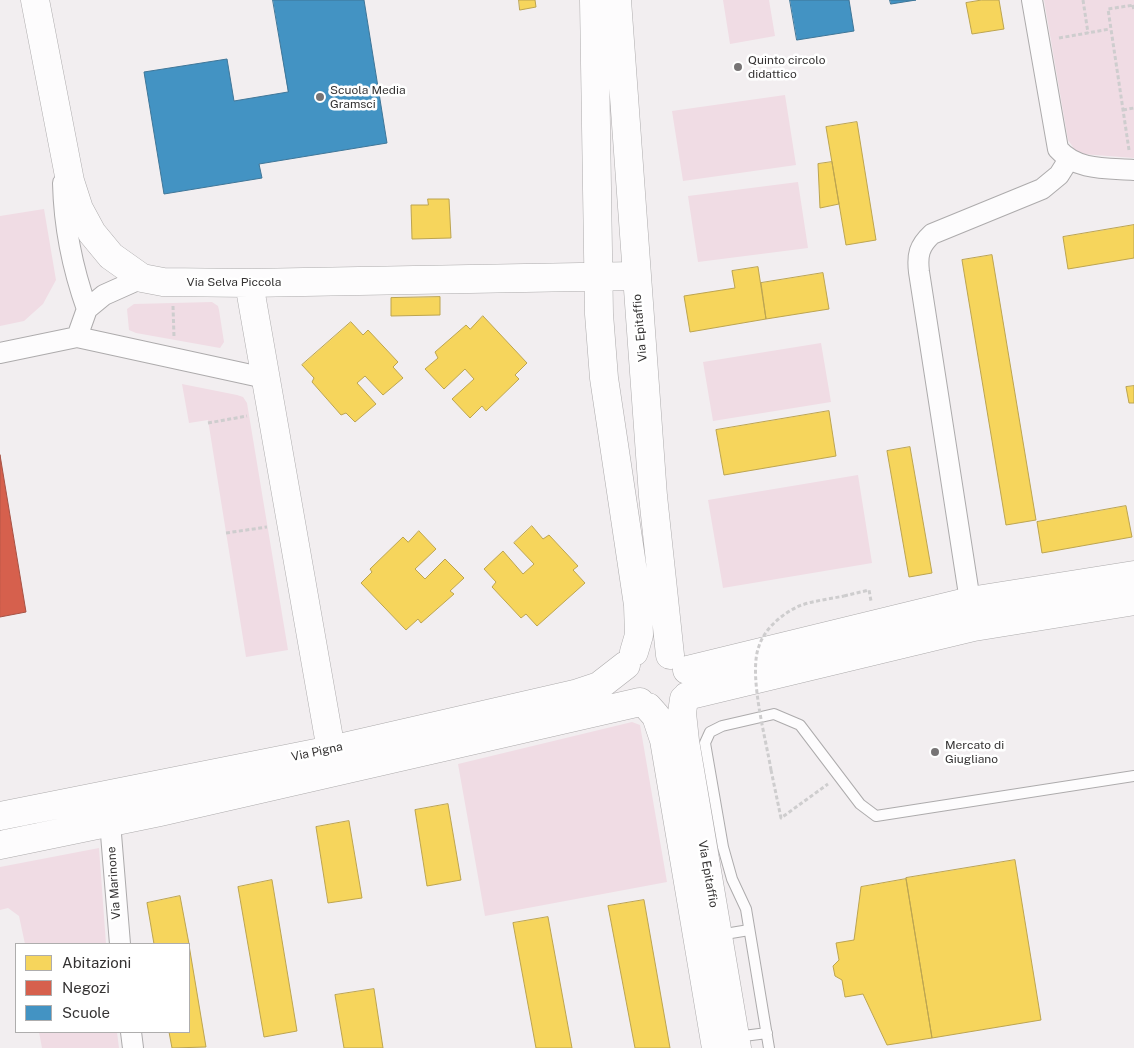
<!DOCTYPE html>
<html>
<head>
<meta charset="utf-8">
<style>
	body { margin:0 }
	#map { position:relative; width:1134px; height:1048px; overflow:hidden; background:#f2eef0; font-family:"Public Sans",sans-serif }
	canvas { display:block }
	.legend { position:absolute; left:15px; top:943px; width:175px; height:90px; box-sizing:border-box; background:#fff; border:1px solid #aeadad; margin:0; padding:6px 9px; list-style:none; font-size:15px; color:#353333 }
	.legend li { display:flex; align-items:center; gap:10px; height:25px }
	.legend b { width:25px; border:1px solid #aeadad }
</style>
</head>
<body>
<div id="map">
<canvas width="1134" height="1048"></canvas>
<ul class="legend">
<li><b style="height:14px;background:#f6d55c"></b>Abitazioni</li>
<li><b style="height:14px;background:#d6604d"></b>Negozi</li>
<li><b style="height:14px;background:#4393c3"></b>Scuole</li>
</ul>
</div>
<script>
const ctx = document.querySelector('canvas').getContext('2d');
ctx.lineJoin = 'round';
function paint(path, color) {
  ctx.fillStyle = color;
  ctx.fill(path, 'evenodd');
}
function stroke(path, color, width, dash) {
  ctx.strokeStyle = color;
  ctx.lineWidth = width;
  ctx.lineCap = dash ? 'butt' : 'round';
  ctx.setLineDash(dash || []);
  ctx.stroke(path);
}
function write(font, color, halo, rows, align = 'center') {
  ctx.font = font + ' "Public Sans",sans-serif';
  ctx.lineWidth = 5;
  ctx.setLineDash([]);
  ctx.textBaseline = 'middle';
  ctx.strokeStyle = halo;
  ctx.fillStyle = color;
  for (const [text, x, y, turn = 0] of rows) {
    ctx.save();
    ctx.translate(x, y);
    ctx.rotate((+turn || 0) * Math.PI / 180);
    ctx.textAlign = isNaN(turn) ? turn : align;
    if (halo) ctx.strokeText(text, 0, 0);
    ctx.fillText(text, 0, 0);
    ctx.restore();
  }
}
const green = new Path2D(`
	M723 0H769L775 36 730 44Z
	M1044 0H1134V158L1082 154 1075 150 1068 140Z
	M785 95 796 165 683 181 672 111Z
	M798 182 808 248 698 262 688 196Z
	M44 209 56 280 43 304 24 321 0 326V216Z
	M212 302 218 306 219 310 224 342 220 348 136 333 129 330 127 309 134 304Z
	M821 343 831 402 713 421 703 362Z
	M182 384 237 395 243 397 247 403 288 650 246 657 208 420 189 423Z
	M858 475 872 563 723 588 708 500Z
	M632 722 640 725 667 882 485 916 458 764Z
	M99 848 106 944H25L19 916 8 908 0 910V867Z
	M39 1032H117L119 1048H42Z`);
const homes = new Path2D(`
	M519 0H535L536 7 520 10Z
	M982 0H999L1004 29 972 34 966 3Z
	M857 122 876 240 846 245 826 127Z
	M832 162 839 204 820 208 818 164Z
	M428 199H449L451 238 412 239 411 205H428Z
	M1134 225V258L1068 269 1063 237Z
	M992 255 1036 520 1006 525 962 260Z
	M758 267 766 319 690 332 684 296 735 288 732 271Z
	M823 273 829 309 766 319 761 283Z
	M440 297V315L391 316V298Z
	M483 316 527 363 515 375 519 379 486 411 482 406 470 418 452 399 474 379 465 369 444 389 425 369 438 358 435 352 466 325 470 329Z
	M351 322 363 335 368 330 398 362 393 367 403 378 383 395 365 376 357 383 376 404 355 422 346 413 341 415 312 382 314 378 302 365Z
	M1134 386V403H1129L1126 387Z
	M829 411 836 456 724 475 716 430Z
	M910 447 932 573 909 577 887 451Z
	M1126 506 1132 537 1042 553 1037 522Z
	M532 526 543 539 549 535 578 566 573 570 585 583 537 626 526 614 521 618 492 587 496 582 484 569 503 551 523 574 534 564 514 543Z
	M419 531 436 549 415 569 425 579 445 559 464 578 450 591 454 594 421 623 418 619 406 630 361 583 372 572 370 569 403 537 408 542Z
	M448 804 461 880 427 886 415 810Z
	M349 821 362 898 328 903 316 827Z
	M1015 860 1041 1020 932 1038 906 878Z
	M906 879 932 1038 887 1045 863 994 845 997 842 980 835 976 833 966 839 960 836 943 854 940 861 887Z
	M272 880 297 1031 264 1037 238 887Z
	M180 896 189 944H154L147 903Z
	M644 900 670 1048H635L608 906Z
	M548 917 572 1048H536L513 923Z
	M189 945 206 1047 172 1048 169 1032H189Z
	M374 989 383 1048H344L335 995Z`);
const shops = new Path2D(`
	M0 455 26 612 0 617Z`);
const schools = new Path2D(`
	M273 0H364L387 143 259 164 262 178 164 194 144 72 227 59 234 101 288 92Z
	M790 0H849L854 31 797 40Z
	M890 0H916L891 4Z`);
const path = new Path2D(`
	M1083 0 1088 33
	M1133 5 1134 11
	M1059 38 1110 29
	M1123 110 1134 108
	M1129 150 1108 9 1134 5
	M173 306 174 337
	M208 423 247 416
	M226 533 267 527
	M844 596 869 590 871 601
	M771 770 781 818 828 784`);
const lane = new Path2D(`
	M719 935 749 930
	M736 1037 767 1033
	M769 1048 746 909 732 879 723 847 705 743 710 732 722 726 774 714 800 725 860 804 876 816 1134 776`);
const street = new Path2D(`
	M1032 0 1058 149C1077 171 1107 168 1134 170
	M63 183C64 225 73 270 87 309
	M77 337 87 309 104 295 142 278
	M0 353 77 337 265 378
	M970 601 919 272C917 255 919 246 932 234L1042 189 1059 175 1069 159
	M110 822 120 944
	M131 1032 133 1048`);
const secondary = new Path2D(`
	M35 0 70 181 79 209 92 233 111 256 142 278 163 282 249 283 635 276
	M594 0 599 314 604 378 638 605 639 635 634 652
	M617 0 653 496 670 655
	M249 283 331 750
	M687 670 970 601 1134 575
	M687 696 974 627 1134 601
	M684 699 682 713 685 741 737 1048
	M648 707 656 716 664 740 716 1048
	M0 816 331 750 575 694 599 686 626 665
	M0 845 160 812 640 702`);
const pathBridge = new Path2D(`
	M771 770C766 739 748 675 759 646 765 628 782 614 799 606 812 601 829 599 844 596`);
const markers = [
	[738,67,5,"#777475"],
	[320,97,5,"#777475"],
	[935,752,5,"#777475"]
];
const poiNames = [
	["Quinto circolo",748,60],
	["didattico",748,74],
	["Scuola Media",330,90],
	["Gramsci",330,104],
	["Mercato di",945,745],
	["Giugliano",945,759]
];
const streetNames = [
	["Via Selva Piccola",234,282],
	["Via Epitaffio",640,328,-95],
	["Via Pigna",317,752,-12],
	["Via Epitaffio",708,874,80],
	["Via Marinone",114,883,-94]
];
paint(green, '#f0dce4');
paint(homes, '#f6d55c');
stroke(homes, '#bca450', 1);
paint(shops, '#d6604d');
stroke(shops, '#a65245', 1);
paint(schools, '#4393c3');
stroke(schools, '#3f7698', 1);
stroke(lane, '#adabac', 12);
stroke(street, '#adabac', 22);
stroke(secondary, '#adabac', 29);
stroke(path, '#cecdce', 3, [4, 2.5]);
stroke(lane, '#fdfcfd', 10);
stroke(street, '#fdfcfd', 20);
stroke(secondary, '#fdfcfd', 28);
stroke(pathBridge, '#cecdce', 3, [4, 2.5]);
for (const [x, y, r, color] of markers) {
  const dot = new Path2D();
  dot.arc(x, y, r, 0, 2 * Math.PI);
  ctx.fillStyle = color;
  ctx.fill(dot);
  stroke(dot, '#fff', 2);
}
write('12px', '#353333', '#fff', poiNames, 'left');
write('12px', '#353333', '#fff', streetNames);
</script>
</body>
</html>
